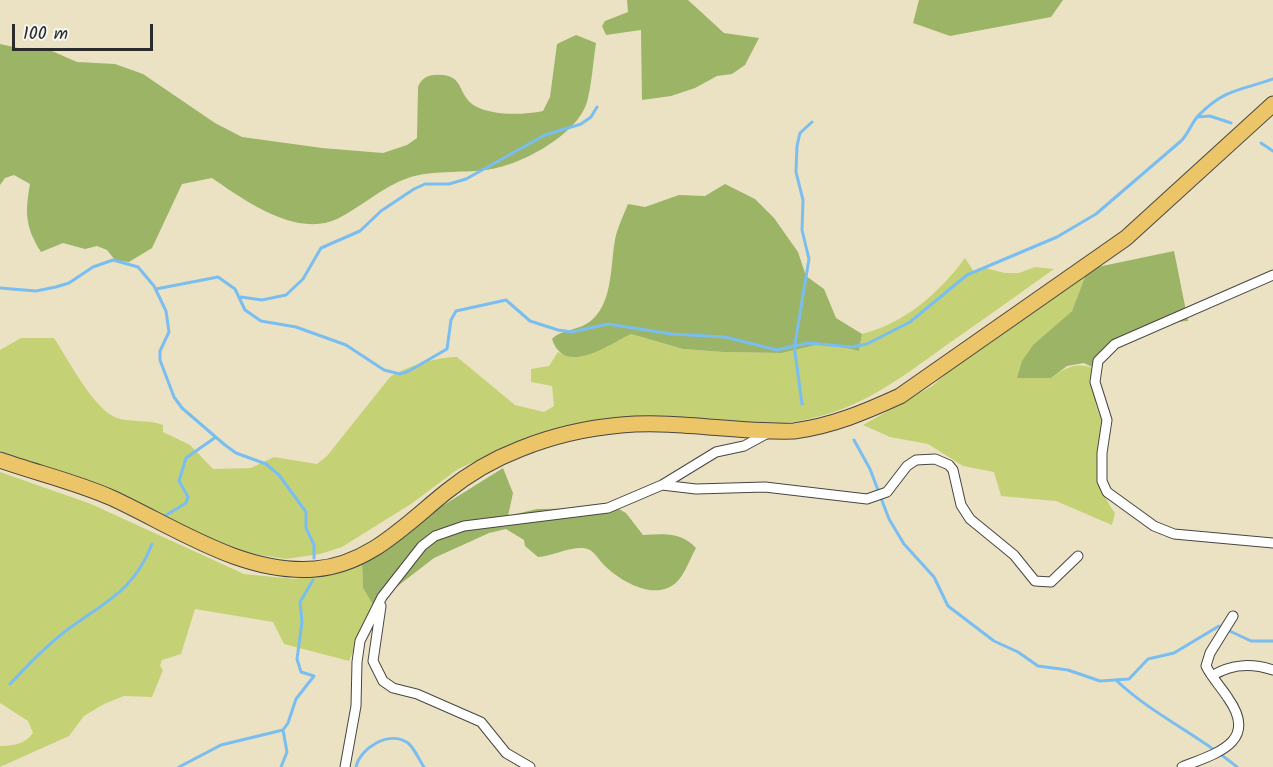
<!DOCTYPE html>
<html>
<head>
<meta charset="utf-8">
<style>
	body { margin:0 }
	#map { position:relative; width:1273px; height:767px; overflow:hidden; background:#ebe2c4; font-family:Kalam,sans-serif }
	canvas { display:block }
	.scale { position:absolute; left:12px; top:24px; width:141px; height:27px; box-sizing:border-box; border:3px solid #2b2b2b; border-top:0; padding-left:8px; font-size:18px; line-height:21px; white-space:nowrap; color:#2b2b2b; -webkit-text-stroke:4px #f6f6f2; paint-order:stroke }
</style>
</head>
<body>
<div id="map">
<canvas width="1273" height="767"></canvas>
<div class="scale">100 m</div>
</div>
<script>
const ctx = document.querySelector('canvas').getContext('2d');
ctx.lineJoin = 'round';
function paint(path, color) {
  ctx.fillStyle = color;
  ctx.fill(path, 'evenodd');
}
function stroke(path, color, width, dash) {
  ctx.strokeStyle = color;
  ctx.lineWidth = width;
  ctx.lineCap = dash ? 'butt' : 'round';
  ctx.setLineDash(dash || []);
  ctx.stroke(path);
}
const green = new Path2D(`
	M965 258 974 272 985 268 1005 273H1019L1035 267 1054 269C1019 294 984 319 948 344 894 383 853 415 785 423L534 436 458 469 411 504 342 547 320 554 286 559 240 552 99 486 0 451V350L21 338H54C68 359 94 410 117 418 132 423 148 419 163 425V432L190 445 213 469 251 468 274 457 317 464 327 456 390 377C408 366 436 357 457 357L515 405 544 412 554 406 552 386 531 382V369L549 366 558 352C582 365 608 346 631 334L683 349 723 352 782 353 824 343 859 351 862 334C905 323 938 294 965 258Z
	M1088 269 1072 311 1034 344 1051 378C1069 365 1079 361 1100 371 1097 383 1093 396 1097 408 1098 413 1101 417 1102 422 1109 457 1089 479 1115 513L1112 525 1056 501 1001 496 994 472 963 466 928 444 890 437 863 425 932 386 967 355Z
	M0 472 91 504 244 574 294 579 318 575 362 562 363 588 373 605 349 661 284 644 273 622 195 609 181 654 162 660 160 666 163 670 152 697 124 696 104 704 84 716 69 736 0 767V746C13 746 25 744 33 733L28 721 0 703Z`);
const forest = new Path2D(`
	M627 0H688L724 33 759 38 745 65 732 74 717 76 695 88 671 96 642 100 641 30 606 35 602 26 605 21 628 12Z
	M919 0H1063L1051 17 950 36 913 23Z
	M576 35 596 43C593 62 592 83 587 102 577 136 517 167 485 170 461 173 431 170 408 178 382 187 361 207 337 219 296 238 244 200 212 178L182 184 152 248 129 262 115 260 107 250 97 246 85 249 63 243 41 252C25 227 25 212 30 184L14 175 5 178 0 185V44L18 48H45L77 62 115 64 143 74 215 123 242 137 322 148 383 153 407 145 417 138 418 87C421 79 427 75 435 75 466 73 456 95 475 106 494 116 523 115 543 111L550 97 557 44Z
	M725 184 755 199 774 218 798 252 806 276 824 289 836 318 862 334 859 351 824 343 782 353 723 352 683 349 631 334C609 345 564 377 552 339 563 328 581 331 593 319 614 299 610 261 616 235 619 224 624 214 628 204L645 207 679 195 705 196Z
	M1174 251 1188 321C1166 321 1105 347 1100 371L1084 363 1067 366 1051 378H1017L1022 361 1034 344 1072 311 1088 269Z
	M503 468 513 493 508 516 537 509 617 508 626 513 643 535C664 534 681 532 696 548 691 557 687 568 681 577 661 605 622 583 604 565 597 558 594 549 583 548 569 547 552 556 538 557L525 546 524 540 506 529 489 533 434 558 373 605 363 588 362 562 423 518Z`);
const stream = new Path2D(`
	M1197 117 1210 116 1231 123
	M1261 143 1273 151
	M0 288 36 291 56 287 69 283 93 267 113 260 138 267 154 286 166 311 169 332 160 351V360L174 397 182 408 225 445 236 453 266 464 279 475 306 512V528L314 545V558
	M156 289 218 277 235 289 245 310 261 321 296 327 346 345 384 370 400 374 409 371 447 349 451 320 456 311 506 300 530 321 558 330 572 332 608 324 671 334 725 337 777 350 808 343 852 347 867 344 910 322 967 275 1057 237 1096 214 1181 141C1189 133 1192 121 1200 114 1226 88 1243 90 1273 79
	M241 297 262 300 286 295 303 279 321 248 360 231 381 211 414 189 425 184H449L466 179 545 135 581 124 591 117 597 107
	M795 344 809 259 802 230 803 200 796 172 797 146 800 133 812 122
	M794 345 802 404
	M854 440 870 469 889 519 904 544 934 577 948 606 994 641 1018 652 1038 666 1068 670 1100 681 1129 679 1148 659 1174 653 1219 626 1251 641H1273
	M163 517 186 503 188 497 179 481 186 458 216 437
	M1117 681C1153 715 1199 735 1237 767
	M10 684C28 665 46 646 67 630 105 602 134 591 152 544
	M179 767 221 745 283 730 288 723 296 699 314 676 301 672 297 659 302 622 300 602 313 580
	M281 767 287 752 283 730
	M356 767C360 748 389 730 408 743 415 749 419 760 424 767`);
const minor = new Path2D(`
	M1273 275 1115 344 1098 361 1095 382 1107 420 1102 453V481L1107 492 1154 526 1174 534 1273 543
	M662 485 696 489 765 487 867 499 887 492 907 466 916 460 935 459 949 465 953 470 961 505 970 519 1014 555 1035 581 1051 582 1078 556
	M381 606 373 661 383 681 393 688 417 694 481 722 506 753 530 767
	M1212 676C1230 664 1252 663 1273 670
	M345 767 356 706 357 662 360 641 382 597 422 546 435 536 464 526 608 508 662 485 716 452 744 446 768 433
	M1182 767C1214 754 1260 743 1228 698 1221 687 1212 678 1206 666L1210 653 1233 616`);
const trunk = new Path2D(`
	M0 460C37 473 76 482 112 498 175 527 243 575 315 569 369 565 406 524 446 492 467 475 494 459 520 449 552 436 587 428 621 425 679 420 737 433 794 431 832 426 865 412 900 396L1126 238 1273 104`);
paint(green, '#c4d275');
paint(forest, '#9bb466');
stroke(stream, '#7abef1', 3);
stroke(minor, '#484642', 11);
stroke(trunk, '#484642', 17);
stroke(minor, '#fff', 9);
stroke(trunk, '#edc569', 15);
</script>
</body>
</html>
